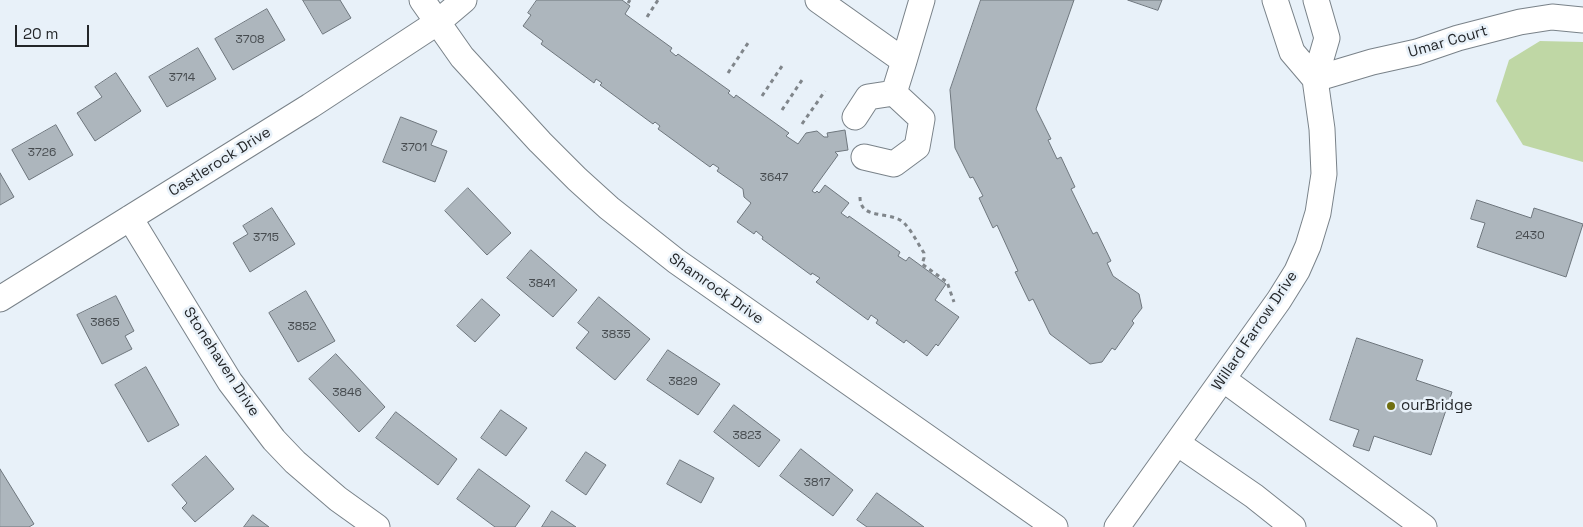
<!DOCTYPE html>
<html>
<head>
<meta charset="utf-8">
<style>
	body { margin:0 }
	#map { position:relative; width:1583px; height:527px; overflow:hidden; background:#e8f1f9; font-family:"Space Grotesk",sans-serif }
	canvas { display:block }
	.scale { position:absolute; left:15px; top:25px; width:74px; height:22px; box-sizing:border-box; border:2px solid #24272a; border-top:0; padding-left:6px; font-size:15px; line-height:18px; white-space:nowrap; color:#24272a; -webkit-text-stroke:4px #e8f1f9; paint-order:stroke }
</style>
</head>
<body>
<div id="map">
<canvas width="1583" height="527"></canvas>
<div class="scale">20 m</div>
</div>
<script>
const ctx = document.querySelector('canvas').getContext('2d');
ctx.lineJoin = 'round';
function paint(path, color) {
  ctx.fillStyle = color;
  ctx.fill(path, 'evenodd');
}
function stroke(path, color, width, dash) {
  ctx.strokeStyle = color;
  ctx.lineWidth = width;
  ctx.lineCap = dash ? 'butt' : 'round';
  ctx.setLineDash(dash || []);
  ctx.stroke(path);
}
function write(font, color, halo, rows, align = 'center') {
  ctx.font = font + ' "Space Grotesk",sans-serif';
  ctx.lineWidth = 5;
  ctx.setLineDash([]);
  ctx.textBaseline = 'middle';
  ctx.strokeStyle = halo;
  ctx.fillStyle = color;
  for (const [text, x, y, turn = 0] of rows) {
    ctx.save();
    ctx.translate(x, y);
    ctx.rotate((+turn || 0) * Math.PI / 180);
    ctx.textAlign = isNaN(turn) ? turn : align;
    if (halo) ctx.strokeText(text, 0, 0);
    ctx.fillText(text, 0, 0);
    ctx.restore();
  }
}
const green = new Path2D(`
	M1540 41 1583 42V162L1523 145 1496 101 1509 60Z`);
const building = new Path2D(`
	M303 0H340L351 18 323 34Z
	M537 0H622L630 6 625 14 672 48 670 51 676 56 678 54 730 91 728 93 734 98 736 95 789 133 786 136 798 144 806 133 817 131 824 137H828L827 133 845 130 848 150 835 152 838 155 812 191 815 193 817 191 819 193 825 185 849 203 841 213 848 218 849 216 900 252 898 256 906 261 909 257 946 284 935 300 959 317 938 346 936 344 927 356 906 340 904 343 876 323 878 320 871 315 868 320 816 282 820 278 812 273 811 275 762 239 763 237 756 231 754 234 737 222 751 203 744 197 743 189 717 171 719 168 713 164 710 167 658 129 660 126 655 122 653 124 600 85 602 83 596 79 594 83 541 44 543 41 523 26 531 15 528 13Z
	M981 0H1074L1036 109 1051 139 1048 140 1057 159 1061 157 1075 187 1071 189 1093 234 1097 232 1111 261 1107 263 1113 276 1139 294 1142 308 1132 321 1134 323 1115 350 1112 348 1102 362 1090 364 1050 334 1033 299 1029 301 1015 272 1018 271 997 225 993 228 979 198 983 196 973 177 970 178 955 148 950 90Z
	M1128 0H1162L1158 10Z
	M267 9 285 40 233 70 215 39Z
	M198 48 216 79 167 107 149 77Z
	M116 73 141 111 95 141 77 113 102 97 95 87Z
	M401 117 437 131 431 145 447 151 435 182 383 162Z
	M56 125 73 155 29 180 12 150Z
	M0 173 14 197 0 205Z
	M468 188 511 233 487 255 445 211Z
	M1477 200 1531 218 1534 208 1583 224 1566 277 1477 247 1485 223 1471 219Z
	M272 208 295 244 250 272 233 243 248 234 243 226Z
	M531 250 577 290 553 317 507 278Z
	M306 291 335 341 298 362 269 313Z
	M116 296 134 331 125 336 132 349 102 364 77 315Z
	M599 297 650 339 615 380 576 348 589 332 578 323Z
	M482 299 500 315 475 342 457 326Z
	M1357 338 1423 360 1416 380 1452 392 1431 455 1374 436 1369 451 1353 446 1359 430 1330 420Z
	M668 350 720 384 698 415 647 380Z
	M336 354 385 407 359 432 309 379Z
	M146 367 179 425 148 442 115 385Z
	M734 405 780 440 759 467 714 432Z
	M501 410 527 428 506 456 481 438Z
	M396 412 457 459 438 485 376 438Z
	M801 449 853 490 833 516 780 476Z
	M586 452 606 465 586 495 566 481Z
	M206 456 234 489 195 522 182 508 187 503 172 485Z
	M680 460 714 478 701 503 667 484Z
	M0 469 34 524 29 527H0Z
	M479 469 530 506 515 527H495L457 499Z
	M877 493 924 527H867L857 520Z
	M552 511 576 527H542Z
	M253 515 269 527H244Z`);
const path = new Path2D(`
	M628 3 630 0
	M647 17 658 0
	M728 73 750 40
	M762 96 784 63
	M782 110 804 77
	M802 124 825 91
	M860 197C860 221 891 210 904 223 912 231 918 244 924 253V258L922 264 947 282 954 302`);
const minor = new Path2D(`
	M422 0 462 57 540 142 577 179 609 208 676 261 1055 527
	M818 0 904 61 894 93
	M1275 0 1292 52 1315 79
	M904 61 922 0
	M1315 79 1372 62 1417 52 1458 38 1520 22 1552 17 1583 20
	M855 117 868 97 894 93 922 119 917 147 894 164 864 157
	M130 218 230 382 274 440 295 462 338 499 377 527
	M0 299 310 106 438 22 464 0
	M1223 379 1424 527
	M1177 443 1254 496 1293 527
	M1117 527 1279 300 1297 271 1308 246 1318 213 1324 174 1322 129 1315 79 1327 38 1316 0`);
const markers = [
	[1391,406,5,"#706f10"]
];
const numberNames = [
	["3708",250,40],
	["3714",182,78],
	["3701",414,148],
	["3726",42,153],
	["3647",774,178],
	["2430",1530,236],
	["3715",266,238],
	["3841",542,284],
	["3865",105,323],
	["3852",302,327],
	["3835",616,335],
	["3829",683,382],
	["3846",347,393],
	["3823",747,436],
	["3817",817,483]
];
const streetNames = [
	["Umar Court",1448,42,-16],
	["Castlerock Drive",220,162,-32],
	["Shamrock Drive",716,289,35],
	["Willard Farrow Drive",1255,331,-56],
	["Stonehaven Drive",221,362,57]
];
const poiNames = [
	["ourBridge",1401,406]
];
paint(green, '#bfd7a5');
paint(building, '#adb6bd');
stroke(building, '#6e767d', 1);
stroke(minor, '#798289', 27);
stroke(path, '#80868b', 3, [4, 4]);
stroke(minor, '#fff', 25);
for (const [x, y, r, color] of markers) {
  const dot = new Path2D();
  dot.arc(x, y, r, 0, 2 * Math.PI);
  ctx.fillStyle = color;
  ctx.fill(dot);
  stroke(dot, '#e8f1f9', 2);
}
write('12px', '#464b4f', null, numberNames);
write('15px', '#24272a', '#e8f1f9', streetNames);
write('15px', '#24272a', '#e8f1f9', poiNames, 'left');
</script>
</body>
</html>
